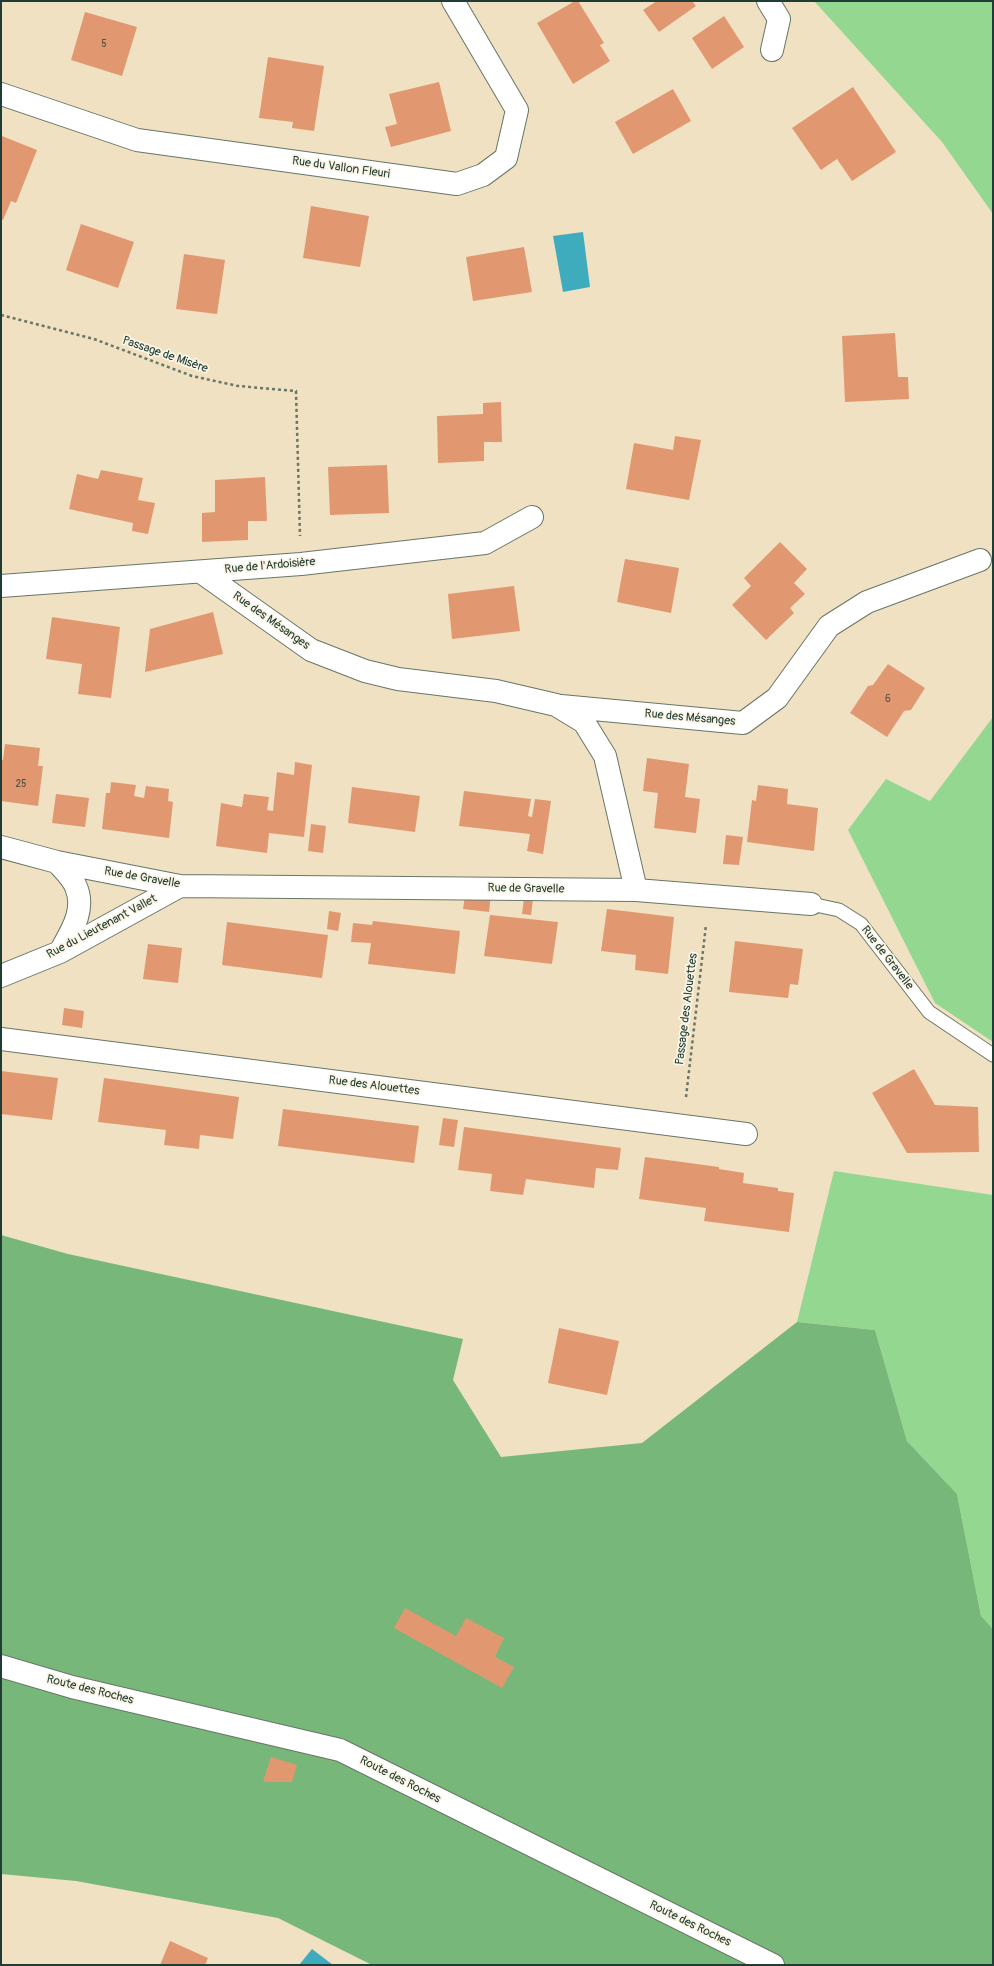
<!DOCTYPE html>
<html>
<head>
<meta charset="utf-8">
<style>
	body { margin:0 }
	#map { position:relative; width:994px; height:1966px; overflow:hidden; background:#f0e1c2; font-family:Pangolin,sans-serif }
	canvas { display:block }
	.frame { position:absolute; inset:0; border:2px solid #1f3d34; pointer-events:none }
</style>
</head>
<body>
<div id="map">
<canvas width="994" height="1966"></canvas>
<div class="frame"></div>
</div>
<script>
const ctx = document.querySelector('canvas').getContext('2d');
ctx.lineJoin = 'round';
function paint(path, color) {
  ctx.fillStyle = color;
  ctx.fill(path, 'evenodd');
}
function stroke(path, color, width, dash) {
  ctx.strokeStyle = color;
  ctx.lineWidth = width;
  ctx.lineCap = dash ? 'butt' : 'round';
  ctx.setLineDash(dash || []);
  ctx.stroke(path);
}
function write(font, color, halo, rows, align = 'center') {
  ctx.font = font + ' Pangolin,sans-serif';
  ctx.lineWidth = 3.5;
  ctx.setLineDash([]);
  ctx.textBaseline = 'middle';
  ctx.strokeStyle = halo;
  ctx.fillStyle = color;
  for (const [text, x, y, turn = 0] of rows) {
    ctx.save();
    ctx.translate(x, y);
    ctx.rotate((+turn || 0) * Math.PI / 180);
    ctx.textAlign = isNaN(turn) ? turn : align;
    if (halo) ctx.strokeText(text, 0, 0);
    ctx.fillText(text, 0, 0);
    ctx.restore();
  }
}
const green = new Path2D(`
	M814 1H993V214L942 142Z
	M993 717V1042L935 1003 848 830 886 779 930 801Z
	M834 1171 993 1195V1629L981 1616 957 1494 907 1441 875 1330 797 1322Z`);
const forest = new Path2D(`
	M1 1235 68 1254 463 1339 453 1380 501 1457 642 1443 797 1322 875 1330 907 1441 957 1494 981 1616 993 1629V1965H372L278 1918 76 1881 1 1874Z`);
const water = new Path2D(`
	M583 232 590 287 563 292 553 236Z
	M312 1949 333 1965H299Z`);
const building = new Path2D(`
	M575 1H578L604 43 600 45 610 61 573 84 537 23Z
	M657 1H692L696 6 659 32 643 10Z
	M85 12 137 27 122 76 71 60Z
	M724 16 744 47 712 69 692 38Z
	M268 57 324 66 314 131 292 128 293 122 259 118Z
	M439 82 451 131 391 147 385 127 397 124 389 94Z
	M853 87 896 152 852 181 837 159 821 170 792 128Z
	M673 89 691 121 633 154 615 122Z
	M2 136 37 150 16 203 11 201 3 220 1 219Z
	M311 206 369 216 360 267 303 258Z
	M81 224 134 242 118 288 66 270Z
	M524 247 532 292 473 301 466 257Z
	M184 254 225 260 217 314 176 309Z
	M895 333 898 377H908L909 399 845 402 842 336Z
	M501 402 502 442H484V461L438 463 437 416 483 414V403Z
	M675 436 701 440 689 500 626 489 634 443 673 450Z
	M387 465 389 513 330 515 328 467Z
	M101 470 143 478 138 500 155 503 148 534 132 531 133 523 69 509 77 474 98 479Z
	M265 477 267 521H248V540L202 542V513L215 512V480Z
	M780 542 807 569 794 583 805 594 790 608 794 613 766 640 732 605 751 586 744 578Z
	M625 559 679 568 671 613 617 602Z
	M514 586 520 631 452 639 448 594Z
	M213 612 223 654 145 672 150 629Z
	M52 617 120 627 111 698 78 694 82 664 46 659Z
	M888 664 925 688 911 710 904 711 887 737 850 713 868 686 873 685Z
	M5 744 40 748 38 766H43L38 806 1 801V760H3Z
	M647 758 689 764 685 797 700 799 696 833 654 828 658 793 643 791Z
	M295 762 312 765 304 837 269 833 267 853 216 846 221 803 242 807 244 794 269 797 267 810 273 811 277 772 294 775Z
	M111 782 136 785 134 796 144 798 146 786 169 789 168 801 173 802 169 838 102 829 106 793H110Z
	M758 785 788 789 787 804 818 808 814 851 747 842 752 800 756 801Z
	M352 787 420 796 415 832 348 823Z
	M464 791 531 799 528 816 532 817 535 799 551 801 543 854 527 851 530 834 459 826Z
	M56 794 89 798 85 827 52 823Z
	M311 824 326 826 323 853 308 851Z
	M726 835 743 837 739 865 723 864Z
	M491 894 489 912 463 909 465 896Z
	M524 899H533L531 915 522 914Z
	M607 909 674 917 668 974 635 970 636 955 601 951Z
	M329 911 341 913 338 931 327 929Z
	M490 915 558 922 552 964 484 956Z
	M373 921 460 931 455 974 368 964 371 943 351 942 353 923 372 925Z
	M227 922 328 935 322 978 222 965Z
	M735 941 803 949 798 985 790 984 788 998 729 992Z
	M148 944 182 948 178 983 143 979Z
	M64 1008 84 1011 82 1028 62 1025Z
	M914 1069 935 1105 978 1107 979 1152 907 1153 872 1093Z
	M1 1071 58 1078 52 1120 1 1114Z
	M104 1078 239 1097 233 1139 200 1135 199 1149 164 1145 166 1130 98 1122Z
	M283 1109 419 1126 414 1163 278 1146Z
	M443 1118 458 1120 454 1147 439 1145Z
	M464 1127 621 1148 618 1170 596 1168 594 1188 526 1179 523 1195 490 1191 492 1174 458 1170Z
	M645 1157 719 1167V1169L744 1173 743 1183 778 1188V1191L794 1193 789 1232 704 1221 706 1208 639 1199Z
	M559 1328 619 1341 607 1395 548 1383Z
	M405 1608 456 1636 466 1618 504 1638 495 1657 514 1667 502 1688 394 1628Z
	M271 1757 297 1765 292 1782H263Z
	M170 1941 208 1958 205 1965H160Z`);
const path = new Path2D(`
	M1 315 94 339 192 376 238 386 296 391 300 536
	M686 1097 706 925`);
const lane = new Path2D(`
	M811 904 839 910 861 924 929 1012 993 1055`);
const street = new Path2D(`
	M768 1 779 19 772 50
	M1 94 137 140 457 184 483 175 506 158 517 110 453 1
	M201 572 311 650 365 671 398 679 496 691 556 705 584 722 605 756 636 890
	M1 586 301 564 485 543 532 517
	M561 706 743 723 777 698 829 626 867 602 980 560
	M1 847 57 862 180 886 636 890 811 904
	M57 862C63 869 73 878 76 887 86 910 71 932 60 952
	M1 976 60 952 180 886
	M1 1039 746 1134`);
const secondary = new Path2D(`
	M1 1666 72 1687 340 1750 773 1965`);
const numberNames = [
	["5",104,44],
	["6",888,699],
	["25",21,784]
];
const streetNames = [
	["Rue du Vallon Fleuri",341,168,8],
	["Passage de Misère",165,355,19],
	["Rue de l'Ardoisière",270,566,-5],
	["Rue des Mésanges",271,621,35],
	["Rue des Mésanges",690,718,5],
	["Rue de Gravelle",142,878,10],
	["Rue de Gravelle",526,889,1],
	["Rue du Lieutenant Vallet",102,927,-28],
	["Rue de Gravelle",887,958,52],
	["Passage des Alouettes",687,1009,-83],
	["Rue des Alouettes",374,1086,7],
	["Route des Roches",90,1690,14],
	["Route des Roches",400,1780,27],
	["Route des Roches",690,1924,26]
];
paint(green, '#94d790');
paint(forest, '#77b87a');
paint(water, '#3facbd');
paint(building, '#e19871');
stroke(lane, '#687666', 15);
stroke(street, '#687666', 24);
stroke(secondary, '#687666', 24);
stroke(path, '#687666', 2.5, [3, 3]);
stroke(lane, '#fff', 13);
stroke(street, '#fff', 22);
stroke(secondary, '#fff', 22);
write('10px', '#505443', null, numberNames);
write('12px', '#1f3d34', '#fcf5e5', streetNames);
</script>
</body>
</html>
